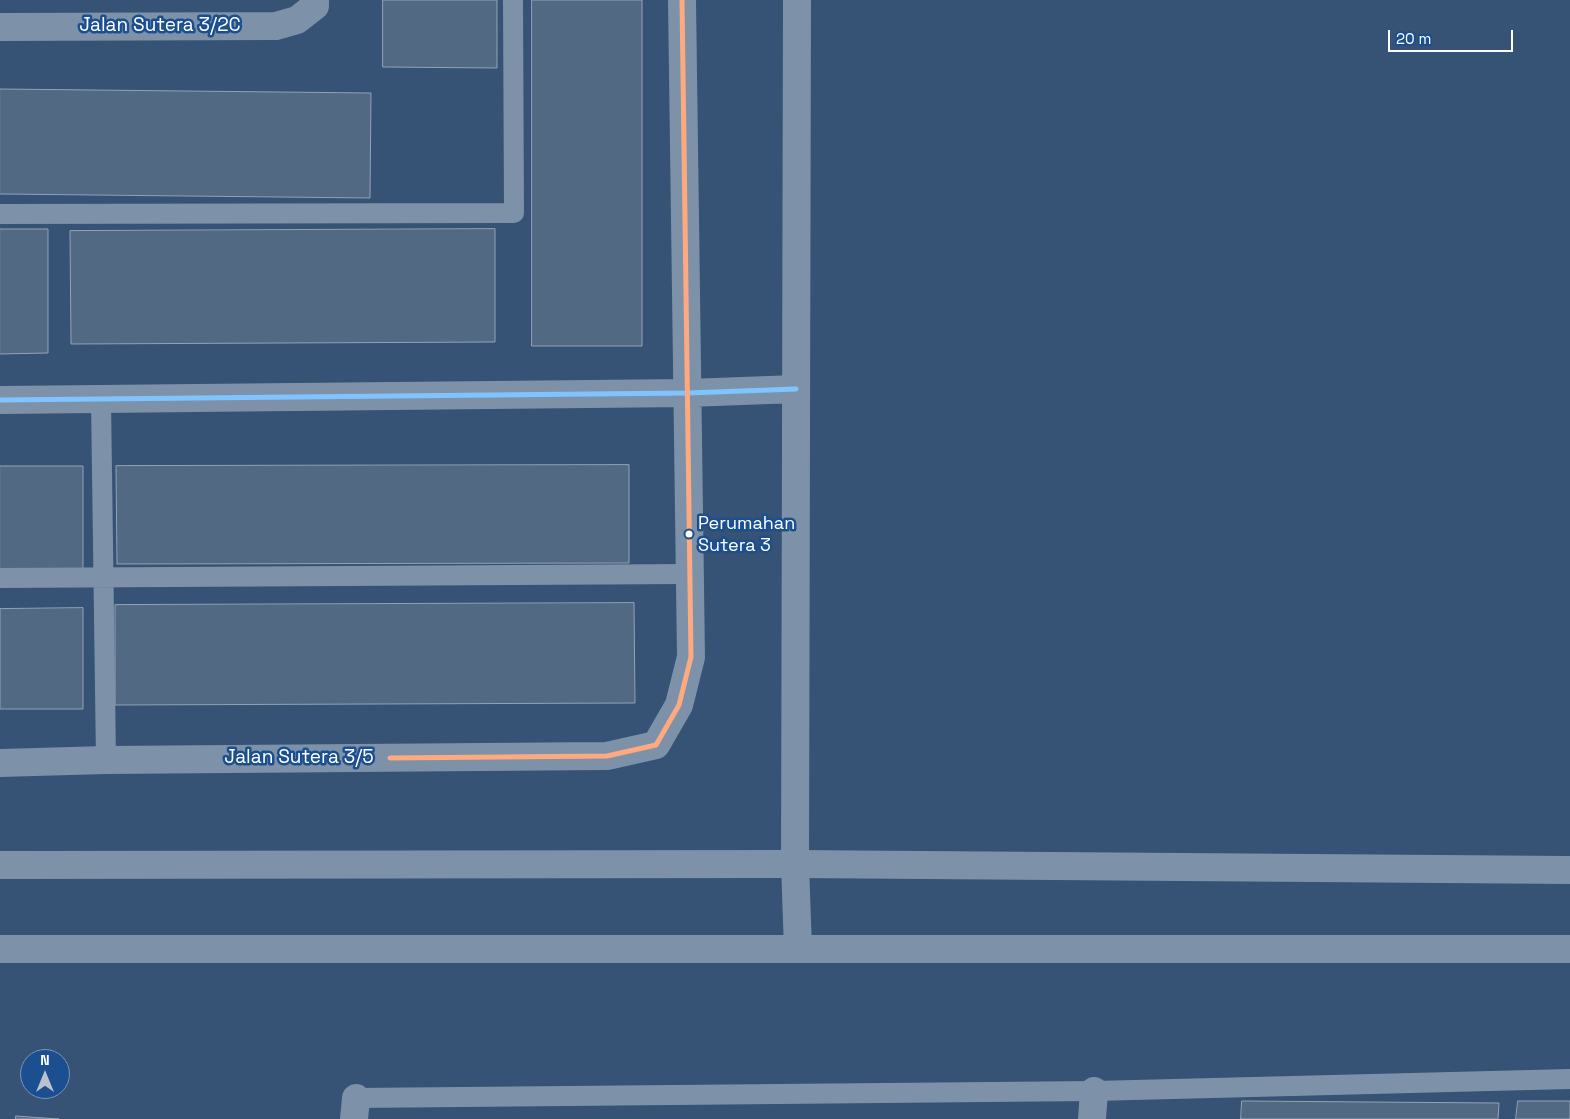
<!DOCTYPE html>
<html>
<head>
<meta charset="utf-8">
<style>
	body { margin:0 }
	#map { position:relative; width:1570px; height:1119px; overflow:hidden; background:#365274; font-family:"Space Grotesk",sans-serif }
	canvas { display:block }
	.north { position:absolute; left:20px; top:1049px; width:50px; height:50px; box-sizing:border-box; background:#1b4f8f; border:1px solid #7695bc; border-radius:50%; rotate:0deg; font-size:14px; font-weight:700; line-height:20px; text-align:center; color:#fff }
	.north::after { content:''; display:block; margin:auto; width:18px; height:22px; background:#b9c2ce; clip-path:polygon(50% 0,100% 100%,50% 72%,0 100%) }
	.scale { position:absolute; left:1388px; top:30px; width:125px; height:22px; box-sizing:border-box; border:2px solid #fff; border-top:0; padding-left:6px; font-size:15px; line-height:18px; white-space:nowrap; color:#fff; -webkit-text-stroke:4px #1b4f8f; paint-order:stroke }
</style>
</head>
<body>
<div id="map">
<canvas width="1570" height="1119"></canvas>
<div class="north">N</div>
<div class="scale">20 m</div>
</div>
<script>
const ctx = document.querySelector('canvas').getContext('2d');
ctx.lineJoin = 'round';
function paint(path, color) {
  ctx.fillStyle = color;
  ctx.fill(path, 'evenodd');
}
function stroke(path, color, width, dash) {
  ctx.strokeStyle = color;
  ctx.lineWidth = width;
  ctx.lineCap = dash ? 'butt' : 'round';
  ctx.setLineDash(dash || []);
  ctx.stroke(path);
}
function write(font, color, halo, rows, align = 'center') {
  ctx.font = font + ' "Space Grotesk",sans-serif';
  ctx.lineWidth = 5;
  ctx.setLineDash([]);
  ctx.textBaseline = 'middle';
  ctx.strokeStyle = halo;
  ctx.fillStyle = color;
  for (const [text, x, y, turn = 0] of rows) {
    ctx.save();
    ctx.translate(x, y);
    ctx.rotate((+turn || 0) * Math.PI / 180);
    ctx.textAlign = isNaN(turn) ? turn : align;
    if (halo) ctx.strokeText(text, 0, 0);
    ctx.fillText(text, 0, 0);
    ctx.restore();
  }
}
const building = new Path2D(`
	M383 0H497V68L383 67Z
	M532 0H642V346H532Z
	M0 89 371 93 370 198 0 194Z
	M0 229H48V353L0 354Z
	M495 229V342L71 344 70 231Z
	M629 465V563L117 564 116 466Z
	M0 466H83V572H0Z
	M634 603 635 703 115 705V605Z
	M83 608V709H0V609Z
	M1242 1101 1499 1103 1498 1119H1241Z
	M1518 1101H1570V1119H1516Z
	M16 1116 59 1119H16Z`);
const service = new Path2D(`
	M0 214 514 213 513 0
	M101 400 106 760
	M0 578 690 574
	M356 1098 1094 1091 1570 1079`);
const minor = new Path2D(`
	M797 0 795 864 798 949
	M0 27 276 26 297 20 315 6V0
	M0 400 688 393 796 389
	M0 763 106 760 607 756 656 745 679 705 691 657 682 0
	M354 1119 356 1098
	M1092 1119 1094 1091`);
const tertiary = new Path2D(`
	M0 865 795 864 1570 870
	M0 949H1570`);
const bus1 = new Path2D(`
	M0 400 688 393 796 389`);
const bus2 = new Path2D(`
	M390 758 607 756 656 745 679 705 691 657 682 0`);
const markers = [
	[689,534,4.5,"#fff"]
];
const busNames = [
	["Perumahan",698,524],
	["Sutera 3",698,546]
];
const streetNames = [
	["Jalan Sutera 3/2C",160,26],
	["Jalan Sutera 3/5",299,758]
];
paint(building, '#526984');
stroke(building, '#92a2b6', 1);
stroke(service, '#7d92a8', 20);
stroke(minor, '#7d92a8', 28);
stroke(tertiary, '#7d92a8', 28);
stroke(bus1, '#80c4ff', 5);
stroke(bus2, '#ffa980', 5);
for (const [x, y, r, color] of markers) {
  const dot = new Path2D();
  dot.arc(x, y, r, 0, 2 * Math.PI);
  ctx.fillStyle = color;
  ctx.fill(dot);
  stroke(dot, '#1b4f8f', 2);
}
write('18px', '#fff', '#1b4f8f', busNames, 'left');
write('19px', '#fff', '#1b4f8f', streetNames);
</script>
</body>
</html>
